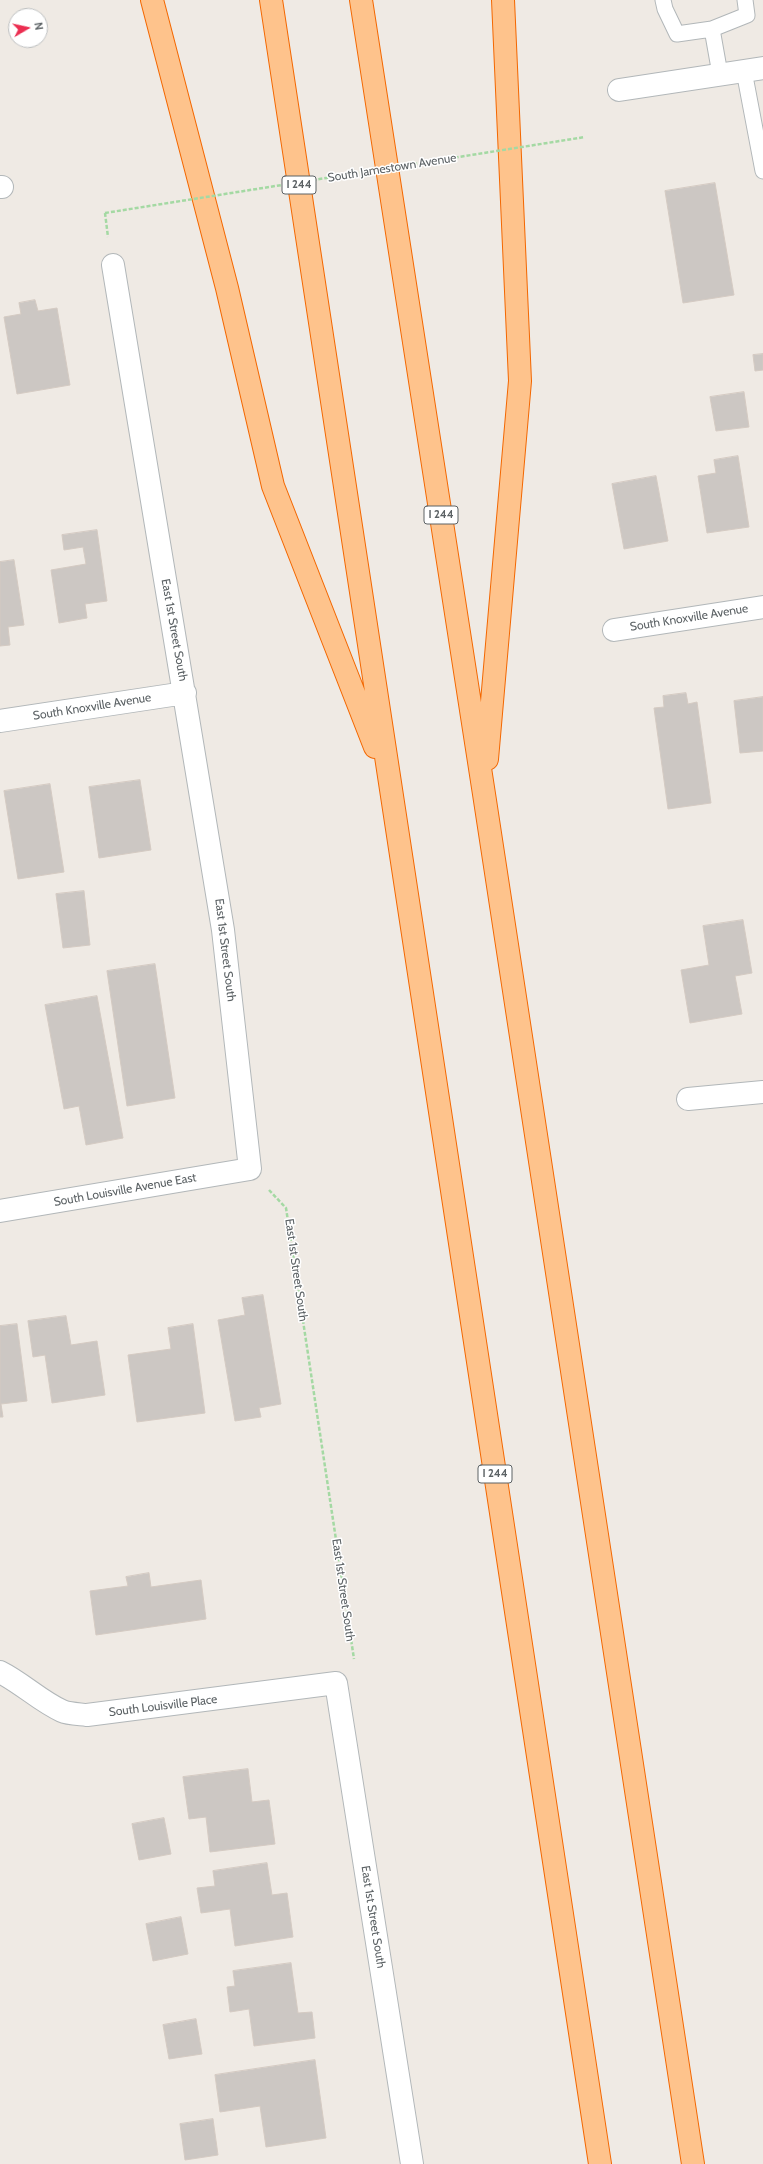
<!DOCTYPE html>
<html>
<head>
<meta charset="utf-8">
<style>
	body { margin:0 }
	#map { position:relative; width:763px; height:2164px; overflow:hidden; background:#efeae4; font-family:Cabin,sans-serif }
	canvas { display:block }
	.north { position:absolute; left:8px; top:8px; width:40px; height:40px; box-sizing:border-box; background:#fff; border:1px solid #bec0c1; border-radius:50%; rotate:81deg; font-size:11px; font-weight:700; line-height:16px; text-align:center; color:#5c6265 }
	.north::after { content:''; display:block; margin:auto; width:14px; height:18px; background:#eb2e51; clip-path:polygon(50% 0,100% 100%,50% 72%,0 100%) }
</style>
</head>
<body>
<div id="map">
<canvas width="763" height="2164"></canvas>
<div class="north">N</div>
</div>
<script>
const ctx = document.querySelector('canvas').getContext('2d');
ctx.lineJoin = 'round';
function paint(path, color) {
  ctx.fillStyle = color;
  ctx.fill(path, 'evenodd');
}
function stroke(path, color, width, dash) {
  ctx.strokeStyle = color;
  ctx.lineWidth = width;
  ctx.lineCap = dash ? 'butt' : 'round';
  ctx.setLineDash(dash || []);
  ctx.stroke(path);
}
function write(font, color, halo, rows, align = 'center') {
  ctx.font = font + ' Cabin,sans-serif';
  ctx.lineWidth = 3;
  ctx.setLineDash([]);
  ctx.textBaseline = 'middle';
  ctx.strokeStyle = halo;
  ctx.fillStyle = color;
  for (const [text, x, y, turn = 0] of rows) {
    ctx.save();
    ctx.translate(x, y);
    ctx.rotate((+turn || 0) * Math.PI / 180);
    ctx.textAlign = isNaN(turn) ? turn : align;
    if (halo) ctx.strokeText(text, 0, 0);
    ctx.fillText(text, 0, 0);
    ctx.restore();
  }
}
const building = new Path2D(`
	M715 183 734 295 683 303 665 191Z
	M35 300 38 311 57 308 70 385 17 394 4 317 21 314 19 303Z
	M763 354V370L755 371 753 355Z
	M744 392 749 427 716 431 710 397Z
	M738 456 749 527 707 533 698 476 716 473 714 460Z
	M656 476 668 541 624 549 612 484Z
	M97 530 107 601 85 604 87 618 59 623 51 570 86 564 83 547 64 550 62 535Z
	M14 560 24 625 8 627 10 645 0 646V562Z
	M686 693 688 704 697 702 711 803 668 809 654 708 664 707 663 696Z
	M763 697V751L740 753 734 701Z
	M140 780 151 850 99 858 89 787Z
	M50 784 64 872 18 879 4 791Z
	M84 891 90 945 63 948 56 894Z
	M743 920 752 973 735 976 742 1014 690 1023 681 970 709 965 703 926Z
	M155 964 175 1098 127 1106 107 971Z
	M97 996 123 1138 86 1145 79 1106 64 1109 45 1005Z
	M263 1295 281 1404 259 1408 261 1417 235 1421 218 1320 245 1315 242 1298Z
	M66 1316 71 1345 97 1341 105 1395 52 1403 45 1355 33 1357 28 1321Z
	M17 1324 27 1401 1 1404 3 1417H0V1326Z
	M193 1324 205 1413 137 1422 128 1355 171 1349 168 1328Z
	M149 1573 151 1587 201 1580 206 1619 96 1635 90 1591 128 1586 126 1577Z
	M248 1769 252 1802 269 1800 275 1844 210 1852 206 1817 189 1819 183 1777Z
	M164 1818 171 1854 139 1860 132 1824Z
	M267 1863 272 1895 287 1893 293 1937 235 1946 230 1909 201 1913 197 1888 215 1886 213 1871Z
	M181 1917 188 1954 153 1961 146 1924Z
	M291 1963 298 2013 312 2012 315 2038 254 2046 249 2009 230 2012 227 1987 235 1986 233 1971Z
	M196 2019 202 2054 169 2059 163 2025Z
	M315 2060 326 2138 266 2147 260 2106 220 2112 215 2075Z
	M213 2119 218 2155 185 2160 180 2124Z`);
const path = new Path2D(`
	M105 213 108 237
	M269 1190 286 1208 354 1659`);
const service = new Path2D(`
	M663 0 665 9 677 34 712 29 747 15 745 0
	M712 29 720 74
	M744 71 763 171`);
const minor = new Path2D(`
	M619 90 763 68
	M0 187H2
	M614 630 763 607
	M0 721 185 693
	M688 1099 763 1092
	M0 1211 250 1169 223 930 113 265
	M0 1672C22 1683 40 1701 62 1711 69 1714 79 1714 87 1715L336 1683 412 2164`);
const motorway = new Path2D(`
	M152 0 227 288 273 486 375 747
	M271 0 600 2164
	M361 0 484 794 693 2164
	M487 759 520 381 503 0`);
const pathBridge = new Path2D(`
	M105 213 585 137`);
const shields = [
	[299,185,34],
	[441,515,34],
	[495,1474,34]
];
const shieldNames = [
	["I 244",299,185],
	["I 244",441,515],
	["I 244",495,1474]
];
const streetNames = [
	["South Jamestown Avenue",392,168,-9],
	["South Knoxville Avenue",689,618,-9],
	["East 1st Street South",174,630,80],
	["South Knoxville Avenue",92,707,-9],
	["East 1st Street South",225,950,83],
	["South Louisville Avenue East",125,1190,-10],
	["East 1st Street South",296,1270,82],
	["East 1st Street South",343,1590,82],
	["South Louisville Place",163,1706,-7],
	["East 1st Street South",373,1917,81]
];
paint(building, '#ccc7c3');
stroke(building, '#d4cac2', 1);
stroke(service, '#b2b7b9', 17);
stroke(minor, '#b2b7b9', 24);
stroke(motorway, '#f36700', 24);
stroke(path, '#a4d9a3', 2.5, [4, 2]);
stroke(service, '#fff', 15);
stroke(minor, '#fff', 22);
stroke(motorway, '#fec38c', 22);
stroke(pathBridge, '#a4d9a3', 2.5, [4, 2]);
for (const [x, y, w] of shields) {
  const box = new Path2D();
  box.roundRect(x - w / 2, y - 9, w, 18, 3);
  ctx.fillStyle = '#fff';
  ctx.fill(box);
  stroke(box, '#5c6265', 1);
}
write('bold 11px', '#5c6265', null, shieldNames);
write('12px', '#5c6265', '#fff', streetNames);
</script>
</body>
</html>
